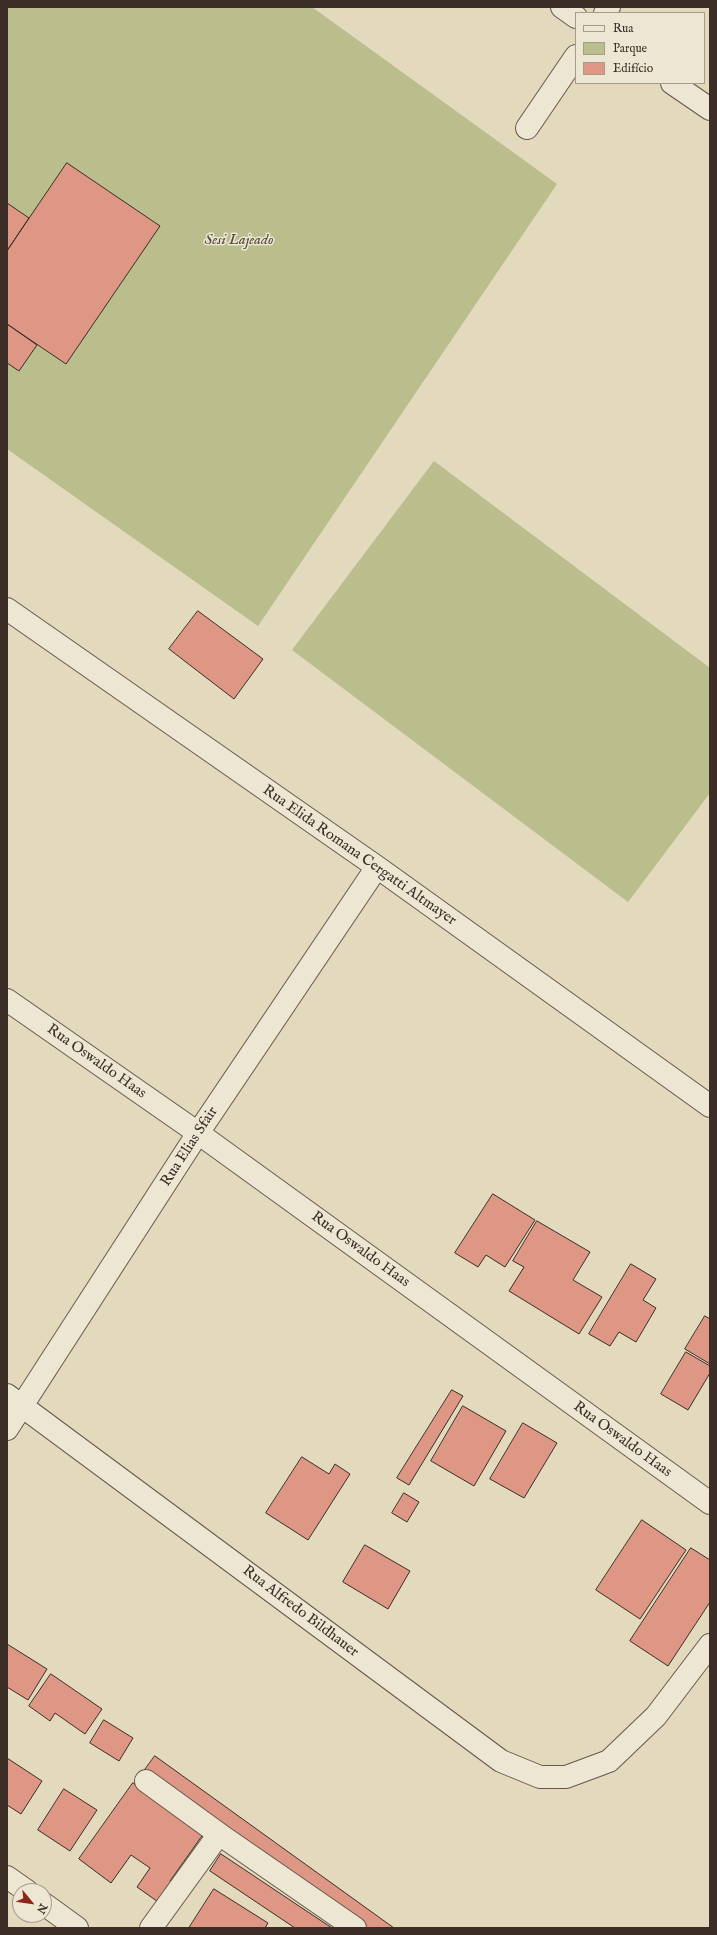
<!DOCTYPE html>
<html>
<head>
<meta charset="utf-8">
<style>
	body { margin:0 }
	#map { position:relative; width:717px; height:1935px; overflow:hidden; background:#e3d9bc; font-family:"IM FELL English",serif }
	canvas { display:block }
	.frame { position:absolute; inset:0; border:8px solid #3c2d26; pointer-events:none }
	.legend { position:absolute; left:575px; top:12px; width:130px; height:72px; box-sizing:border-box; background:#ede6d3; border:1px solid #a69c8e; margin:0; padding:5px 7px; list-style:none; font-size:12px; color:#3c2d26 }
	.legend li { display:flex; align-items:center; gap:8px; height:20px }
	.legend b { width:20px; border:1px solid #a69c8e }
	.north { position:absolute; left:12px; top:1883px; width:40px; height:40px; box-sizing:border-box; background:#ede6d3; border:1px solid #a69c8e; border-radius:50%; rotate:119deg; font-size:11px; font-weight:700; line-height:16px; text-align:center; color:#3c2d26 }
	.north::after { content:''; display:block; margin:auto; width:14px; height:18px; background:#8f2418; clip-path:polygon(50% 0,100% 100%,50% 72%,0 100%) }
</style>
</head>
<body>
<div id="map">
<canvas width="717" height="1935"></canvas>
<div class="frame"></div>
<ul class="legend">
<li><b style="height:5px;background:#ede6d3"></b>Rua</li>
<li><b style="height:11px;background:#babe8c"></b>Parque</li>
<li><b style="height:11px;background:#de9685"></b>Edifício</li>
</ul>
<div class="north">N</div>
</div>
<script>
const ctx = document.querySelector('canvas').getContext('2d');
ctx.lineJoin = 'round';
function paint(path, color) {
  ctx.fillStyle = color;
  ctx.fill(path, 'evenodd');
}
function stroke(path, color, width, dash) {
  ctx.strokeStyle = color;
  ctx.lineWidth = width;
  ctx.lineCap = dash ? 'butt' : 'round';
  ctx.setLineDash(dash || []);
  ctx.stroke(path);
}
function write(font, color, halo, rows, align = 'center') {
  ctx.font = font + ' "IM FELL English",serif';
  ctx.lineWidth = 3;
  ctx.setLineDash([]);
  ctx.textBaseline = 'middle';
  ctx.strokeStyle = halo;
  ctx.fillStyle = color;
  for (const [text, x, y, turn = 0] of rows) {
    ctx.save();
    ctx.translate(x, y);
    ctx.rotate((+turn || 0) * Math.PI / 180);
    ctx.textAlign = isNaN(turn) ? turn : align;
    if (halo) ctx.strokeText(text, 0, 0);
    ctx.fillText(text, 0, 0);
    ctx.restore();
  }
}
const green = new Path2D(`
	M7 7H312L557 184 258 626 7 449Z
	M434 461 710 668V793L628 902 292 650Z`);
const building = new Path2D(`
	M67 163 160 226 66 364 7 324V251Z
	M7 203 29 218 7 251Z
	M7 324 37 345 19 371 7 363Z
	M198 611 263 659 234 699 169 649Z
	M493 1194 535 1220 505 1267 486 1255 478 1267 455 1253Z
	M537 1221 590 1252 573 1280 602 1297 579 1334 509 1291 524 1267 513 1261Z
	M631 1264 656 1279 643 1300 656 1308 636 1342 619 1332 610 1346 589 1334Z
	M705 1316 710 1319V1364L685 1349Z
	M686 1352 710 1366V1373L688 1410 661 1394Z
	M452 1390 463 1396 409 1485 397 1478Z
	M463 1406 506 1431 474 1486 431 1461Z
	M523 1423 557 1443 524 1498 490 1479Z
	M302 1457 329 1474 335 1464 350 1474 308 1540 266 1513Z
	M404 1493 419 1502 407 1522 392 1513Z
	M642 1520 686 1550 640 1619 596 1590Z
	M365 1545 410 1571 388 1609 343 1582Z
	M691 1548 710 1560V1602L668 1666 630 1641Z
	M7 1644 47 1669 28 1700 7 1687Z
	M51 1674 102 1709 85 1734 55 1713 50 1721 29 1706Z
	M104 1720 133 1738 119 1761 90 1743Z
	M155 1756 394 1928H361L144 1771Z
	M7 1758 42 1781 21 1814 7 1805Z
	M133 1783 204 1833 170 1881 175 1885 161 1904 137 1887 150 1868 131 1855 111 1883 79 1859Z
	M64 1789 97 1810 70 1851 38 1830Z
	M221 1854 332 1928H295L210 1871Z
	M214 1889 268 1923 265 1928H189Z`);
const minor = new Path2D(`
	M562 7 576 17
	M605 13 609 7
	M672 83 710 109
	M527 128 576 56
	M7 609 377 867 710 1106
	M7 1000 198 1133 710 1503
	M7 1395 501 1761 540 1777H566L609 1761 656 1716 710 1645
	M7 1429 198 1133 377 867
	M146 1781 219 1834 151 1928
	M219 1834 355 1928
	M7 1877 27 1891
	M44 1904 77 1928`);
const parkNames = [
	["Sesi Lajeado",239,241]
];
const streetNames = [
	["Rua Elida Romana Cergatti Altmayer",359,856,35],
	["Rua Oswaldo Haas",96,1062,35],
	["Rua Elias Sfair",190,1147,-57],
	["Rua Oswaldo Haas",360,1250,36],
	["Rua Oswaldo Haas",622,1440,36],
	["Rua Alfredo Bildhauer",300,1612,37]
];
paint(green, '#babe8c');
paint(building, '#de9685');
stroke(building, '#3c2d26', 1);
stroke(minor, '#66584c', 24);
stroke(minor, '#ede6d3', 22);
write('italic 15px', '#554a3a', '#ede6d3', parkNames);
write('15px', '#3c2d26', '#ede6d3', streetNames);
</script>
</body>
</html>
